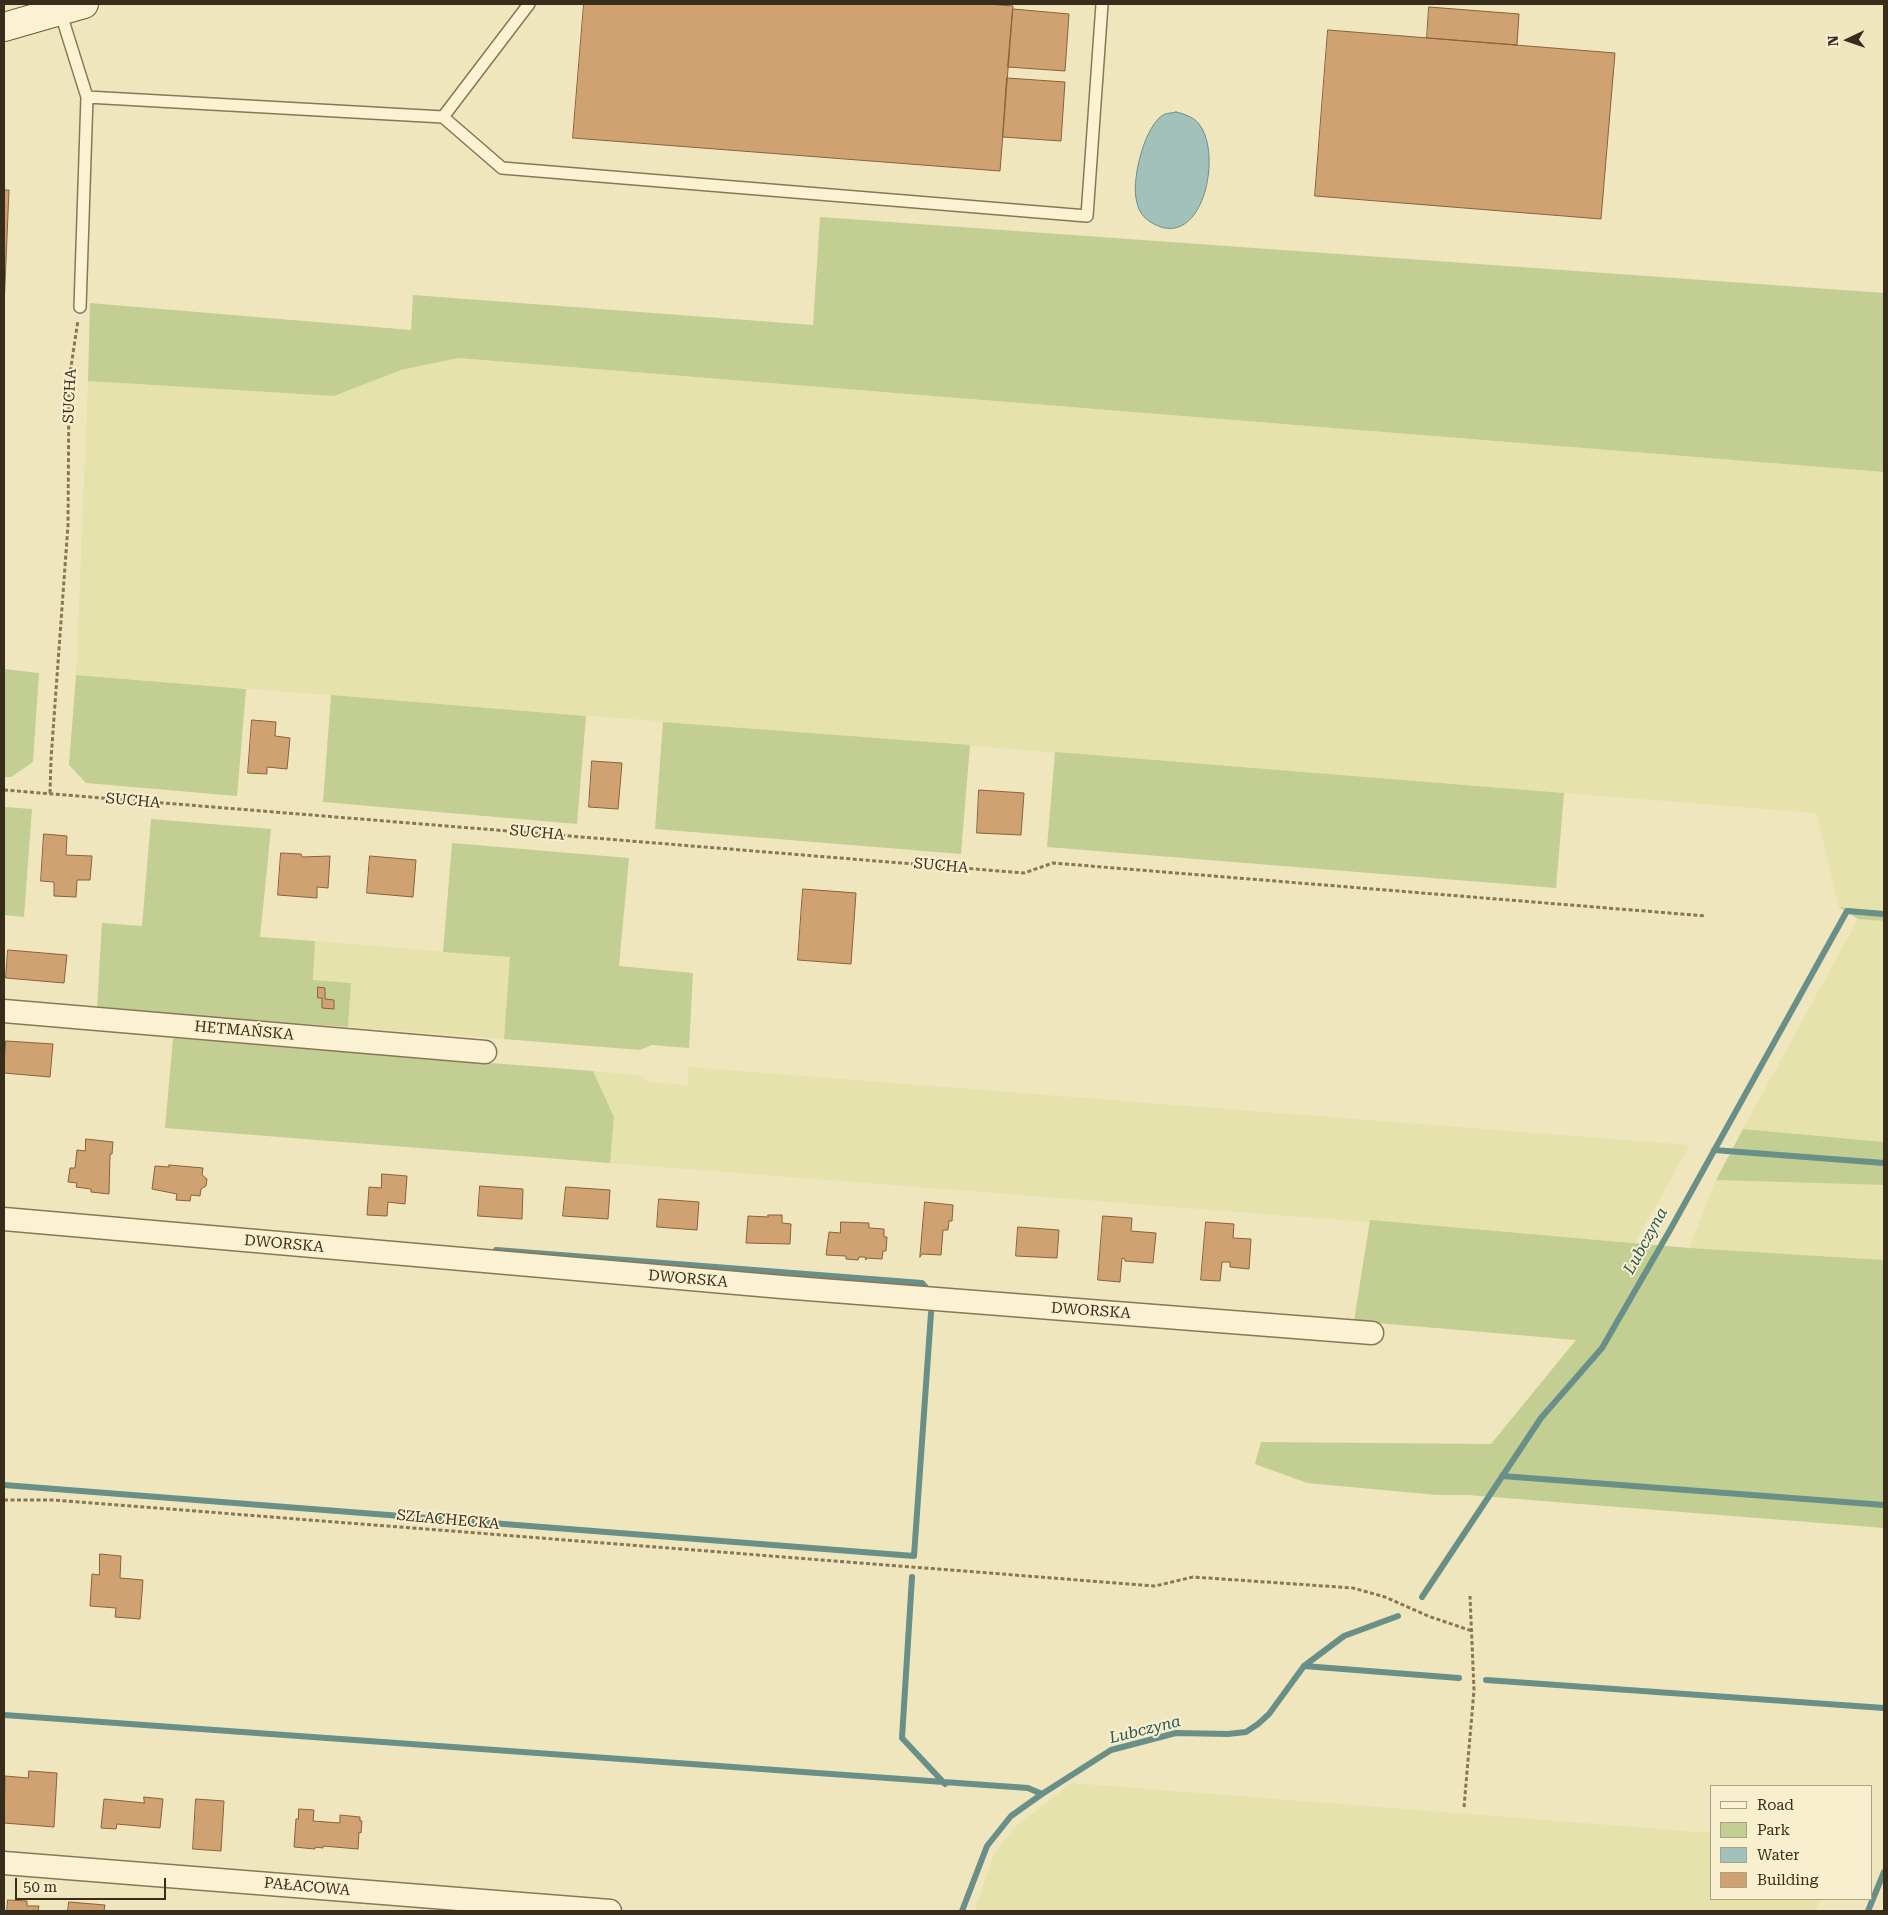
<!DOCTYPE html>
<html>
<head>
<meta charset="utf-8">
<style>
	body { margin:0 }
	#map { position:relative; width:1888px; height:1915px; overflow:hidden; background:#f0e6be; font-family:"Roboto Serif",serif }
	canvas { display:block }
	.frame { position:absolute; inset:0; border:5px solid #382c1b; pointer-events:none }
	.legend { position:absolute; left:1710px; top:1785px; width:162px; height:115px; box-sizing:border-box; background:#f7efce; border:1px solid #aba186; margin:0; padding:6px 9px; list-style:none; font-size:15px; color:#382c1b }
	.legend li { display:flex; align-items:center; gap:10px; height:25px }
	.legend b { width:25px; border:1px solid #aba186 }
	.north { position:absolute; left:1823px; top:15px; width:50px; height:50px; -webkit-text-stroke:4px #f7efce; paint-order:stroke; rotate:267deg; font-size:14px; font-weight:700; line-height:20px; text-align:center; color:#382c1b }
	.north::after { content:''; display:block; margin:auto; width:18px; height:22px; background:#382c1b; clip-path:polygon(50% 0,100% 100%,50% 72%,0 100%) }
	.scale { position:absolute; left:15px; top:1878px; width:151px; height:22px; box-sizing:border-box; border:2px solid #382c1b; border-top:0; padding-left:6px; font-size:15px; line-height:18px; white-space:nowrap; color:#382c1b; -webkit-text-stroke:4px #f7efce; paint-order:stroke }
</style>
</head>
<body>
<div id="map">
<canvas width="1888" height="1915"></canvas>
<div class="frame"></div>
<ul class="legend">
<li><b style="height:6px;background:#faf2d2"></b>Road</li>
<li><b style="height:14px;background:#c2ce92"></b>Park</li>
<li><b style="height:14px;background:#a2c1bb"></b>Water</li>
<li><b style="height:14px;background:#d0a272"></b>Building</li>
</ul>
<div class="north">N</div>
<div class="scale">50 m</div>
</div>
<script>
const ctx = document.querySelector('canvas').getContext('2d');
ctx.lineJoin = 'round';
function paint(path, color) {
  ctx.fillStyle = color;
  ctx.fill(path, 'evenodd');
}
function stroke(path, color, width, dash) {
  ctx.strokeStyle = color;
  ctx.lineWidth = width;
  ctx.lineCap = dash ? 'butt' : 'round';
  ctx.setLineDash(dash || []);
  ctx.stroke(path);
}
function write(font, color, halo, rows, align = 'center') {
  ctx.font = font + ' "Roboto Serif",serif';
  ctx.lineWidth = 4;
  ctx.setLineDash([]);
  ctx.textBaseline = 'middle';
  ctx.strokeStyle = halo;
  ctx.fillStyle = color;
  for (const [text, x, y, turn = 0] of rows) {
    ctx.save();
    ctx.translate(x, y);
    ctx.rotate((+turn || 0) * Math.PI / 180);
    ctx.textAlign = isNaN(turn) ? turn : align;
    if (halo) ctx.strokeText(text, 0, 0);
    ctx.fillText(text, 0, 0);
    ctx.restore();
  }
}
const farmland = new Path2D(`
	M458 358 1884 472V911L1839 907 1816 813 76 675 88 381 334 396 401 370Z
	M1858 919 1884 921V1142L1743 1129Z
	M315 941 511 957 504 1039 348 1027 351 983 313 980Z
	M688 1067 1690 1145 1635 1243 610 1163 614 1117 593 1071 640 1075 649 1082 688 1085Z
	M1716 1180 1884 1185V1260L1689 1248Z
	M1072 1783 1712 1833V1899H1821L1815 1911H974L994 1854 1014 1828Z`);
const green = new Path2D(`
	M820 217 1884 293V472L458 358 401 370 334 396 88 381 90 303 411 330 413 295 813 325Z
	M4 669 39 673 33 762 11 777H4Z
	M76 675 246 689 237 796 86 783 69 765Z
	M331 695 586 716 577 824 323 802Z
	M663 722 970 745 961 854 655 829Z
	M1055 752 1564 793 1556 888 1047 847Z
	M4 807 32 809 24 917 4 915Z
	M151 819 271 829 260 937 315 941 313 980 351 983 348 1027 97 1009 102 923 142 926Z
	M452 843 629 858 619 966 693 973 689 1048 652 1045 640 1050 504 1039 510 957 443 952Z
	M1839 907 1884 911V921L1858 919Z
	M173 1038 593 1071 614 1117 610 1163 165 1128Z
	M1743 1129 1884 1142V1185L1716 1180Z
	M1370 1220 1689 1248 1884 1260V1528L1467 1495H1437L1307 1483 1255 1464 1261 1442 1491 1444 1576 1340 1354 1321Z`);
const water = new Path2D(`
	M1176 112C1184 114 1194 117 1199 124 1223 154 1203 250 1154 224 1142 218 1138 210 1136 198 1132 178 1145 123 1165 114 1168 113 1173 113 1176 112Z`);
const stream = new Path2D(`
	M1714 1150 1884 1163
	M496 1250 922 1283 929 1291
	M1502 1476 1884 1505
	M4 1485 914 1556 931 1313
	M912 1577 902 1738 945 1784
	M1422 1597 1541 1418 1602 1348 1670 1230 1847 911 1884 914
	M1304 1666 1459 1678
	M1486 1680 1884 1708
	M4 1715 1028 1788 1042 1794
	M962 1911 987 1846 1011 1816 1042 1794 1111 1750 1176 1733 1228 1734 1246 1732 1258 1724 1269 1714 1304 1666 1344 1636 1398 1616
	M1868 1911 1884 1872`);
const building = new Path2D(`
	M584 4H987L1013 6 1000 171 573 138Z
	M1429 7 1519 14 1517 45 1427 38Z
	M1013 9 1069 14 1065 71 1008 67Z
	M1328 30 1615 53 1601 219 1315 196Z
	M1007 78 1065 82 1061 141 1003 137Z
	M4 190H9L4 308Z
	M252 720 276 722 275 736 290 738 287 769 267 767V774L248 773Z
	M592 761 622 763 618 809 589 807Z
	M979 790 1024 793 1021 835 977 833Z
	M44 834 67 836 66 855 92 856 90 880H77L76 897 54 896V882L41 881Z
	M281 853 301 854 302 857 330 856 328 888 317 887V898L278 895Z
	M370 856 416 860 413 897 367 893Z
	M803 889 856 893 851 964 798 960Z
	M8 950 67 955 64 983 6 978Z
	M318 987 325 988V999L334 1000V1009L322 1008V998H318Z
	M6 1041 53 1044 50 1077 4 1073Z
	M86 1139 113 1142 112 1154H110L109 1194 91 1192V1189L76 1187 77 1183 68 1182 70 1168H75L77 1150 85 1151Z
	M169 1165 203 1168 202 1175 207 1179 206 1186 201 1189 200 1196 191 1195 190 1201 176 1200 177 1194 152 1189 155 1166 169 1167Z
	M382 1174 407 1176 405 1204 388 1202 387 1216 367 1215 369 1187 381 1188Z
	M480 1186 523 1189 522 1219 478 1216Z
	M566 1187 610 1190 608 1219 563 1216Z
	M659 1199 699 1202 697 1230 657 1227Z
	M925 1202 953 1205 952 1221H949L948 1230H943L941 1255 922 1254 920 1257Z
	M768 1215H782V1223L791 1224 790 1244 746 1243 748 1216 768 1217Z
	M1103 1216 1132 1218 1131 1231 1156 1233 1153 1263 1125 1261V1259L1122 1258 1120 1282 1098 1280Z
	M841 1222 869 1223V1228L884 1229V1237H887L886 1251H883L882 1259 866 1258V1260L865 1257H859L858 1260 846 1259V1256L826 1255 829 1232 840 1233Z
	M1206 1222 1234 1224 1233 1238 1251 1239 1249 1269 1230 1267V1262H1222L1220 1281 1201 1280Z
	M1018 1227 1059 1230 1057 1258 1016 1256Z
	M100 1554 121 1556 120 1578 143 1580 140 1619 115 1617 116 1608 90 1606 92 1574 99 1575Z
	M29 1771 57 1773 54 1827 4 1823 5 1776 28 1778Z
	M144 1797 163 1799 160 1828 117 1824 116 1829 101 1828 104 1799 144 1803Z
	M196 1799 224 1801 221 1851 193 1849Z
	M299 1809 314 1810 313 1821 340 1823V1815L360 1817V1821H362L361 1833 359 1832 358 1849 323 1846V1848L315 1847V1849L294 1847 296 1819H298Z
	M8 1900 27 1901V1906H39L38 1911H7Z
	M69 1902 105 1905 104 1911H68Z`);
const path = new Path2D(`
	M4 790 1024 873 1053 863 1706 916
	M50 793 51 759 68 525 69 380 78 320
	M4 1500H54L1155 1586 1193 1577 1353 1588 1385 1597 1428 1616 1472 1631
	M1464 1807 1474 1690 1470 1596`);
const service = new Path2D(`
	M60 11 87 97 80 307
	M87 97 443 117 502 168 1087 216 1102 4
	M443 117 529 4`);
const minor = new Path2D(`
	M4 1011 485 1052
	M4 1219 782 1287 1372 1333
	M4 1863 610 1911`);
const secondary = new Path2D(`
	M4 27 84 4`);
const streetNames = [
	["SUCHA",70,396,-87],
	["SUCHA",133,801,5],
	["SUCHA",537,833,5],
	["SUCHA",941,866,5],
	["HETMAŃSKA",244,1031,5],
	["DWORSKA",284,1244,5],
	["DWORSKA",688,1279,5],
	["DWORSKA",1091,1311,4],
	["SZLACHECKA",448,1520,5],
	["PAŁACOWA",307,1887,5]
];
const waterNames = [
	["Lubczyna",1646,1241,-61],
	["Lubczyna",1145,1730,-14]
];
paint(farmland, '#e6e2ab');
paint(green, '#c2ce92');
paint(water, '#a2c1bb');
stroke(water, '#698f89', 1);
stroke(stream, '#698f89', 6);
paint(building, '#d0a272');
stroke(building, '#89613b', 1);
stroke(service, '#897656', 14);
stroke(minor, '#897656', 25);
stroke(secondary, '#6b5739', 30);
stroke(path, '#897656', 3, [4, 2.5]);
stroke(service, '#faf2d2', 11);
stroke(minor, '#faf2d2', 22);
stroke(secondary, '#faf2d2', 28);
write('15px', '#382c1b', '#f7efce', streetNames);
write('italic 16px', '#2a5758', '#f7efce', waterNames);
</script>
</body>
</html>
